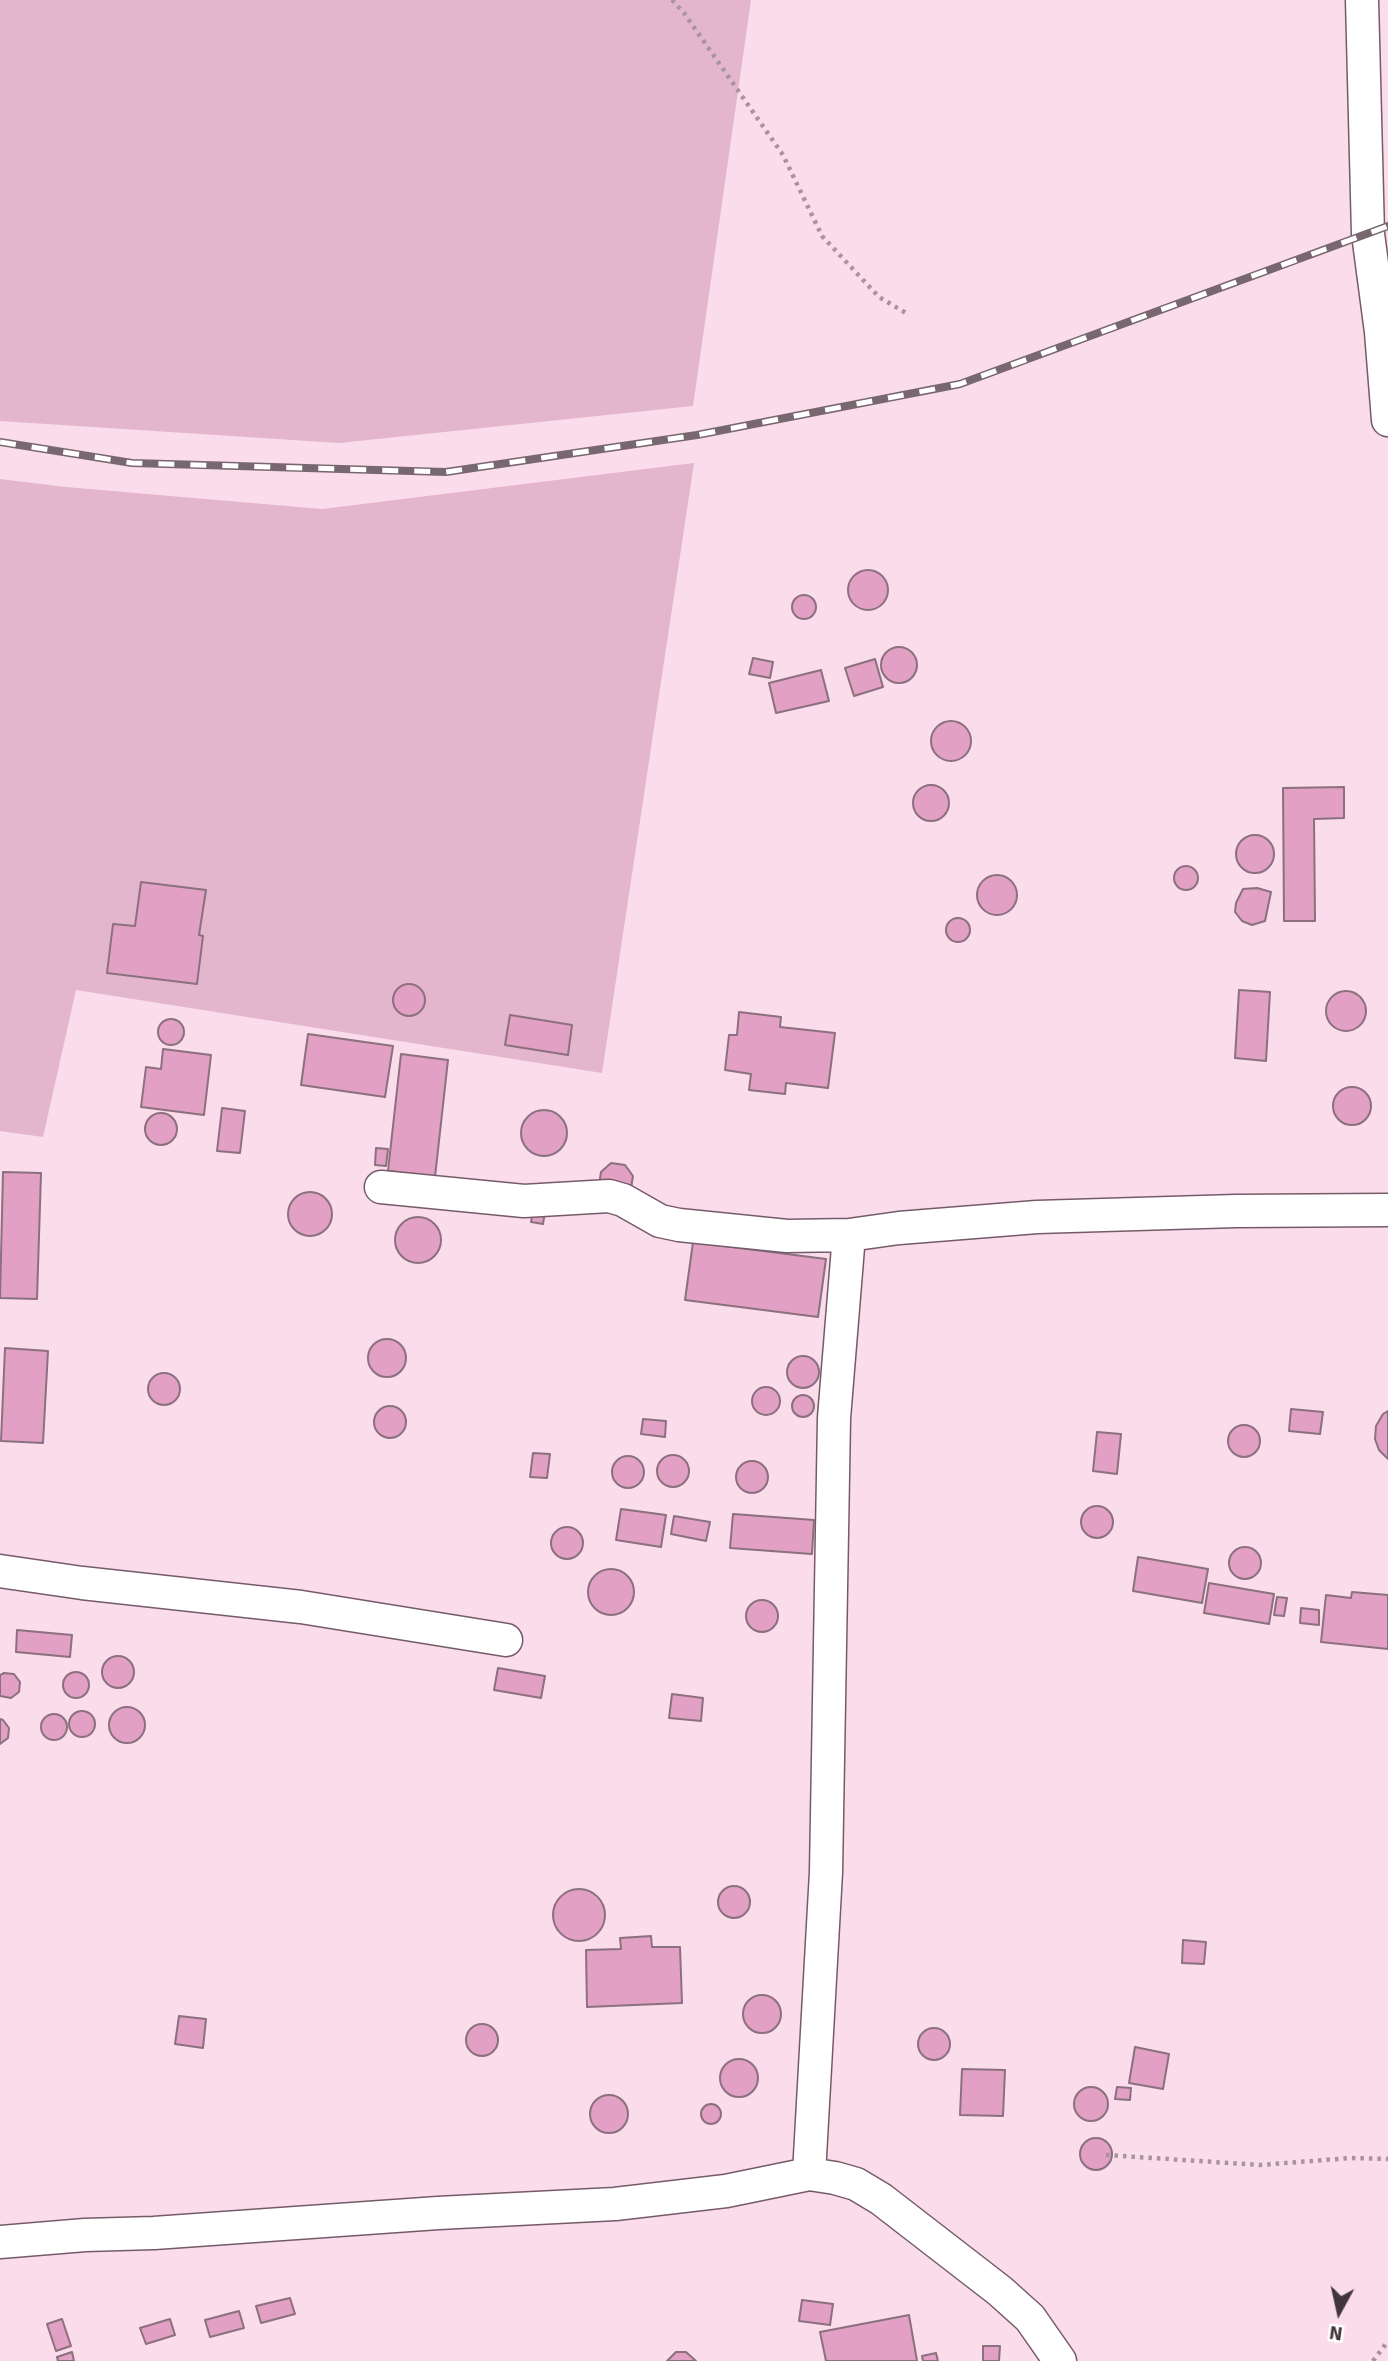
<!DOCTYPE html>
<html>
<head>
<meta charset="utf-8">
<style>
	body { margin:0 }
	#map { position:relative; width:1388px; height:2361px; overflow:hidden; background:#fadceb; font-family:Signika,sans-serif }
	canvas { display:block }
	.north { position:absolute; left:1304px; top:2277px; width:70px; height:70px; -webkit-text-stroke:5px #fff; paint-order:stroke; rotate:188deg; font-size:19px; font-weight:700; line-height:28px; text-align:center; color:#41353b }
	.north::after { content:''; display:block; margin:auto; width:24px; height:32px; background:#41353b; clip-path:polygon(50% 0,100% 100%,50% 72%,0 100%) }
</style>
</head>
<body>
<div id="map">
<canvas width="1388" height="2361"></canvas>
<div class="north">N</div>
</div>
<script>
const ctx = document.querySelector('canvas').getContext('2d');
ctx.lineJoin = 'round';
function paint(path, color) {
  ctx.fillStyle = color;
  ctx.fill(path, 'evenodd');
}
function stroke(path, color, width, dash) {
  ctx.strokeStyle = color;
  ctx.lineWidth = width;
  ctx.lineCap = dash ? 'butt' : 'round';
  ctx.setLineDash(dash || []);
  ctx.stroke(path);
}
const green = new Path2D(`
	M0 0H751L693 406 339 443 0 421Z
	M694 463 602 1073 76 990 43 1137 0 1131V479L66 487 322 509Z`);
const building = new Path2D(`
	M848 590a20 20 0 1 1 40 0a20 20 0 1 1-40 0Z
	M792 607a12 12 0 1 1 24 0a12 12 0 1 1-24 0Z
	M881 665a18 18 0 1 1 36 0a18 18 0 1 1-36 0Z
	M753 658 773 662 770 678 749 674Z
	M875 659 883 687 854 696 845 668Z
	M821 670 829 701 776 713 769 683Z
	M931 741a20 20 0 1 1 40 0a20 20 0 1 1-40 0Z
	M913 803a18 18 0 1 1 36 0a18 18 0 1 1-36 0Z
	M1344 787V818L1314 819 1315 921H1284L1283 788Z
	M1236 854a19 19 0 1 1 38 0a19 19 0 1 1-38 0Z
	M1174 878a12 12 0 1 1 24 0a12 12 0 1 1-24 0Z
	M977 895a20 20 0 1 1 40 0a20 20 0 1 1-40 0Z
	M141 882 206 890 199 935 203 936 197 984 107 973 113 924 135 926Z
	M1257 888 1271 892 1265 921 1252 925 1242 921 1235 912 1236 903 1243 889Z
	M946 930a12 12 0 1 1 24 0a12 12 0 1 1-24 0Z
	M393 1000a16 16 0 1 1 32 0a16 16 0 1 1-32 0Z
	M1239 990 1270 992 1266 1061 1235 1058Z
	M1326 1011a20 20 0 1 1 40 0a20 20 0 1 1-40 0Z
	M739 1012 781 1017 780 1027 835 1033 828 1088 786 1083 785 1094 749 1090 751 1074 725 1070 729 1035H737Z
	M510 1015 572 1025 568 1055 505 1045Z
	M158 1032a13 13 0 1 1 26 0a13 13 0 1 1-26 0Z
	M308 1034 393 1046 385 1097 301 1085Z
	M163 1049 211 1055 204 1115 141 1107 146 1067 161 1069Z
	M401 1054 448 1060 435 1177 388 1171Z
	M1333 1106a19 19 0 1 1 38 0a19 19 0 1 1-38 0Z
	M222 1108 245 1111 240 1153 217 1151Z
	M521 1133a23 23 0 1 1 46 0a23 23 0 1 1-46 0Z
	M145 1129a16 16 0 1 1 32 0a16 16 0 1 1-32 0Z
	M376 1148 388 1149 386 1166 375 1165Z
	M611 1163 625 1165 633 1176 631 1188 599 1185 601 1172Z
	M3 1172 41 1173 37 1299 0 1298Z
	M288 1214a22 22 0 1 1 44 0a22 22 0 1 1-44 0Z
	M534 1203 546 1205 543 1224 531 1222Z
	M395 1240a23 23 0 1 1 46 0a23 23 0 1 1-46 0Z
	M693 1242 826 1259 818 1317 685 1300Z
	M368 1358a19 19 0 1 1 38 0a19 19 0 1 1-38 0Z
	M5 1348 48 1351 43 1443 1 1441Z
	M787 1372a16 16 0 1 1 32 0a16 16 0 1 1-32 0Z
	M148 1389a16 16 0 1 1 32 0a16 16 0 1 1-32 0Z
	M752 1401a14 14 0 1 1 28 0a14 14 0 1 1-28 0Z
	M792 1406a11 11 0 1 1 22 0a11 11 0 1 1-22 0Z
	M374 1422a16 16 0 1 1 32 0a16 16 0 1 1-32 0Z
	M1291 1409 1323 1412 1320 1434 1289 1431Z
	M1388 1411V1459L1379 1450 1375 1439 1376 1426 1383 1414Z
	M643 1419 666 1421 665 1437 641 1434Z
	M1228 1441a16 16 0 1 1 32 0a16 16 0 1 1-32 0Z
	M1097 1432 1121 1434 1117 1474 1093 1471Z
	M533 1453 550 1454 547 1478 530 1477Z
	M657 1471a16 16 0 1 1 32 0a16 16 0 1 1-32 0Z
	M612 1472a16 16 0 1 1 32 0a16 16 0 1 1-32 0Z
	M736 1477a16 16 0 1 1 32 0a16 16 0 1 1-32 0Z
	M1081 1522a16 16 0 1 1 32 0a16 16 0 1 1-32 0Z
	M621 1509 666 1515 661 1547 616 1540Z
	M733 1514 814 1520 812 1554 730 1548Z
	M674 1516 710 1522 706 1541 671 1534Z
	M551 1543a16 16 0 1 1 32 0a16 16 0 1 1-32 0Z
	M1229 1563a16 16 0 1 1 32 0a16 16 0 1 1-32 0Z
	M1138 1557 1208 1569 1202 1603 1133 1591Z
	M588 1592a23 23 0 1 1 46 0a23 23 0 1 1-46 0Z
	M1209 1583 1274 1594 1269 1624 1204 1613Z
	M1352 1592 1388 1595V1649L1321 1642 1326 1595 1351 1598Z
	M1277 1597 1287 1598 1284 1616 1274 1615Z
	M746 1616a16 16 0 1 1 32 0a16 16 0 1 1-32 0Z
	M1301 1608 1319 1610V1625L1300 1623Z
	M17 1630 72 1635 70 1657 16 1652Z
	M102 1672a16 16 0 1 1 32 0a16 16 0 1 1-32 0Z
	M498 1668 545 1676 541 1698 494 1690Z
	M63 1685a13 13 0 1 1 26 0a13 13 0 1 1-26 0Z
	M4 1673 14 1674 20 1682 19 1692 11 1698 0 1696V1675Z
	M672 1694 703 1698 701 1721 669 1718Z
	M109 1725a18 18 0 1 1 36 0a18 18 0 1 1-36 0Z
	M69 1724a13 13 0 1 1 26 0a13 13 0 1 1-26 0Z
	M41 1727a13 13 0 1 1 26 0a13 13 0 1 1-26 0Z
	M0 1719 3 1720 9 1728 8 1738 0 1744Z
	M718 1902a16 16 0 1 1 32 0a16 16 0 1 1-32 0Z
	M553 1915a26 26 0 1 1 52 0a26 26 0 1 1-52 0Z
	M651 1936 652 1947H680L682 2003 587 2007 586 1950 621 1949 620 1938Z
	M1183 1940 1206 1942 1204 1964 1182 1963Z
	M743 2014a19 19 0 1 1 38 0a19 19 0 1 1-38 0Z
	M179 2016 206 2019 203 2048 175 2044Z
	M466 2040a16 16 0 1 1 32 0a16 16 0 1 1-32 0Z
	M918 2044a16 16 0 1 1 32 0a16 16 0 1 1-32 0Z
	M1135 2047 1169 2054 1163 2089 1129 2083Z
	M720 2078a19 19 0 1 1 38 0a19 19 0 1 1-38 0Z
	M962 2069 1005 2070 1003 2116 960 2115Z
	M1074 2104a17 17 0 1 1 34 0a17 17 0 1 1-34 0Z
	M1117 2087 1131 2088 1130 2100 1115 2099Z
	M590 2114a19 19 0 1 1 38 0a19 19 0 1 1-38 0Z
	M701 2114a10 10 0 1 1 20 0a10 10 0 1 1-20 0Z
	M1080 2154a16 16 0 1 1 32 0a16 16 0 1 1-32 0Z
	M290 2298 295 2314 261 2323 256 2306Z
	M802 2300 833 2304 830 2325 799 2321Z
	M239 2311 244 2328 210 2337 205 2320Z
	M909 2315 917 2361H826L820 2332Z
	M62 2319 71 2346 56 2351 47 2324Z
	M170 2319 175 2335 146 2344 140 2328Z
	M983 2346H1000L999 2361H983Z
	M72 2352 74 2361H58L57 2357Z
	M676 2352H686L696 2361H667Z
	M936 2353 938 2361H923L922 2356Z`);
const path = new Path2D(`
	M672 0 684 13 783 155 822 236 879 297 906 313
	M1106 2155 1260 2165 1350 2158 1388 2159
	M1373 2361 1388 2341`);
const street = new Path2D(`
	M1362 0 1368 234 1381 332 1388 420
	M381 1187 524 1201 609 1196 623 1200 660 1221 679 1225 787 1236 849 1235 899 1228 1037 1217 1236 1211 1388 1210
	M0 1571 82 1583 301 1607 506 1640
	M809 2174 826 1872 834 1418 849 1235
	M0 2242 85 2235 154 2233 438 2213 615 2204 726 2191 809 2174 835 2178 856 2184 881 2199 1000 2291 1030 2318 1060 2361`);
const rail = new Path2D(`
	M0 442 132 463 446 472 697 435 960 384 1388 226`);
paint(green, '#e4b6ce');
paint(building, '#e1a0c4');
stroke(building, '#8b707e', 2);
stroke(street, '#755b69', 35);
stroke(path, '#a9939e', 4.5, [3.5, 5]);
stroke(street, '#fff', 32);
stroke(rail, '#78676f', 8);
stroke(rail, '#fff', 5, [16]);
</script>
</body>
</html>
